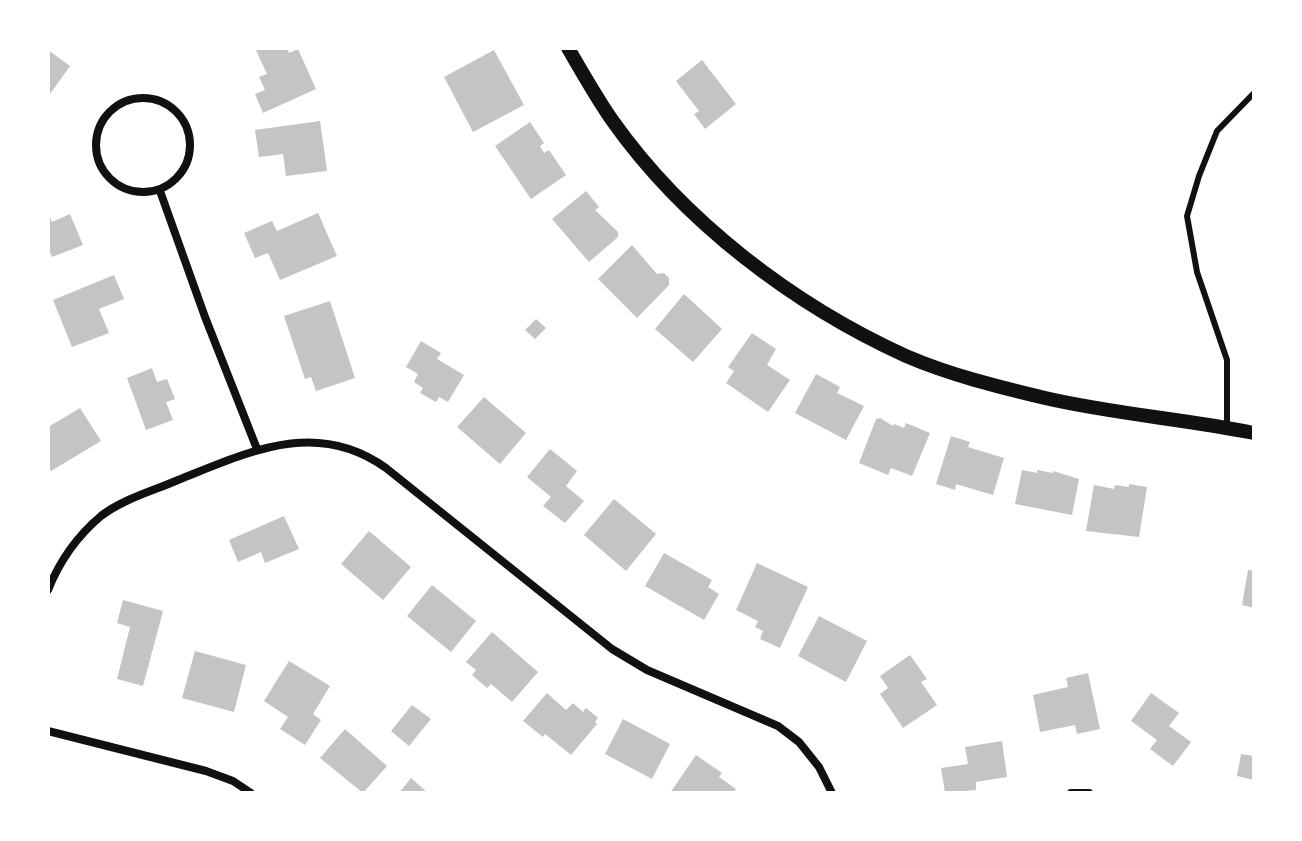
<!DOCTYPE html>
<html>
<head>
<meta charset="utf-8">
<style>
	body { margin:0 }
	#map { position:relative; width:1302px; height:841px; overflow:hidden; background:#fff; font-family:Karla,sans-serif }
	canvas { display:block }
	.frame { position:absolute; inset:0; border:50px solid #fff; pointer-events:none }
</style>
</head>
<body>
<div id="map">
<canvas width="1302" height="841"></canvas>
<div class="frame"></div>
</div>
<script>
const ctx = document.querySelector('canvas').getContext('2d');
ctx.lineJoin = 'round';
function paint(path, color) {
  ctx.fillStyle = color;
  ctx.fill(path, 'evenodd');
}
function stroke(path, color, width, dash) {
  ctx.strokeStyle = color;
  ctx.lineWidth = width;
  ctx.lineCap = dash ? 'butt' : 'round';
  ctx.setLineDash(dash || []);
  ctx.stroke(path);
}
const building = new Path2D(`
	M255 48H287L289 53 298 49 316 89 263 113 255 94 265 90 259 77 267 74Z
	M48 50 70 66 48 97Z
	M494 50 524 105 473 132 444 77Z
	M702 60 736 104 705 129 694 114 699 111 676 81Z
	M320 121 327 171 286 176 283 154 259 157 255 130Z
	M530 122 544 143 540 146 544 153 549 150 566 175 531 199 495 146Z
	M586 191 599 207 595 210 618 232V237L589 262 552 219Z
	M48 212 52 222 70 214 83 245 52 257 48 247Z
	M318 213 337 256 280 280 268 253 255 258 244 233 272 221 277 231Z
	M632 245 657 274 664 273 669 278V285L637 318 598 279Z
	M114 275 124 299 99 309 109 333 72 347 53 300Z
	M684 294 722 329 693 362 655 329Z
	M330 301 355 378 316 391 311 377 305 379 284 316Z
	M536 319 546 328 535 339 525 330Z
	M752 333 776 349 767 365 790 380 768 412 726 383 734 371 728 367Z
	M421 341 441 353 437 359 464 375 448 402 439 397 436 402 420 393 423 388 414 382 418 374 406 367Z
	M152 368 157 382 167 379 175 399 166 402 173 420 146 430 127 378Z
	M816 374 840 387 837 393 864 406 846 440 795 413Z
	M484 397 526 433 500 464 457 427Z
	M80 408 101 441 51 471 48 466V427Z
	M880 418 893 426 894 424 904 428 906 423 930 433 912 476 891 468 888 475 859 463 876 419Z
	M951 436 970 442 968 447 1004 458 993 495 956 484 955 490 936 484Z
	M550 449 577 471 566 486 584 501 565 523 543 506 551 497 527 477Z
	M1022 470 1037 473V470L1053 473V471L1079 479 1072 515 1015 504Z
	M1129 484 1147 487 1139 537 1086 531 1094 485 1114 489 1115 485 1129 487Z
	M614 499 656 534 626 571 584 535Z
	M284 516 299 549 265 563 261 552 238 562 229 540Z
	M369 531 411 567 383 600 341 564Z
	M664 553 712 580 708 587 719 594 704 620 645 586Z
	M757 563 808 587 780 648 760 639 763 631 755 627 758 621 736 610Z
	M1248 570 1254 571V608L1242 605Z
	M432 585 476 621 451 652 407 616Z
	M123 600 163 611 143 686 117 679 130 627 117 623Z
	M819 616 867 641 846 682 798 656Z
	M492 632 538 672 512 702 491 684 487 688 472 675 476 670 466 662Z
	M195 651 246 665 234 712 182 698Z
	M910 655 927 679 921 682 937 705 903 728 880 694 888 688 880 676Z
	M289 661 330 686 313 714 321 720 305 745 280 729 288 717 264 701Z
	M1088 673 1100 729 1077 734 1075 725 1040 732 1033 695 1068 687 1066 678Z
	M547 693 566 710 573 703 583 712 586 708 598 718 595 722 597 724 571 755 545 734 543 737 523 721Z
	M1151 693 1179 713 1169 726 1191 742 1173 766 1150 749 1157 740 1131 721Z
	M412 705 431 719 409 746 391 731Z
	M623 719 670 744 652 779 605 754Z
	M345 729 387 766 363 793 320 758Z
	M1002 741 1007 777 976 782V790L945 793 941 768 968 764 965 747Z
	M1241 754 1254 756V780L1237 776Z
	M696 755 722 773 719 777 736 789 733 793H670Z
	M411 778 428 793H399Z`);
const service = new Path2D(`
	M1227 427V360L1197 272 1187 216 1199 176 1217 131 1254 93`);
const minor = new Path2D(`
	M96 145a47 47 0 1 1 94 0a47 47 0 1 1-94 0Z
	M160 191 205 317 257 449
	M48 590C60 560 76 537 101 516 123 499 153 491 178 480 249 452 316 418 386 468L612 649 647 670 778 726 799 742 819 767 832 793
	M48 731 206 771 233 781 251 793
	M1071 793H1089`);
const tertiary = new Path2D(`
	M568 48C582 72 596 97 612 120 684 222 794 305 906 356 950 375 999 387 1045 398 1114 414 1185 419 1254 433`);
paint(building, '#c4c4c4');
stroke(service, '#111', 6);
stroke(minor, '#111', 8);
stroke(tertiary, '#111', 14);
</script>
</body>
</html>
